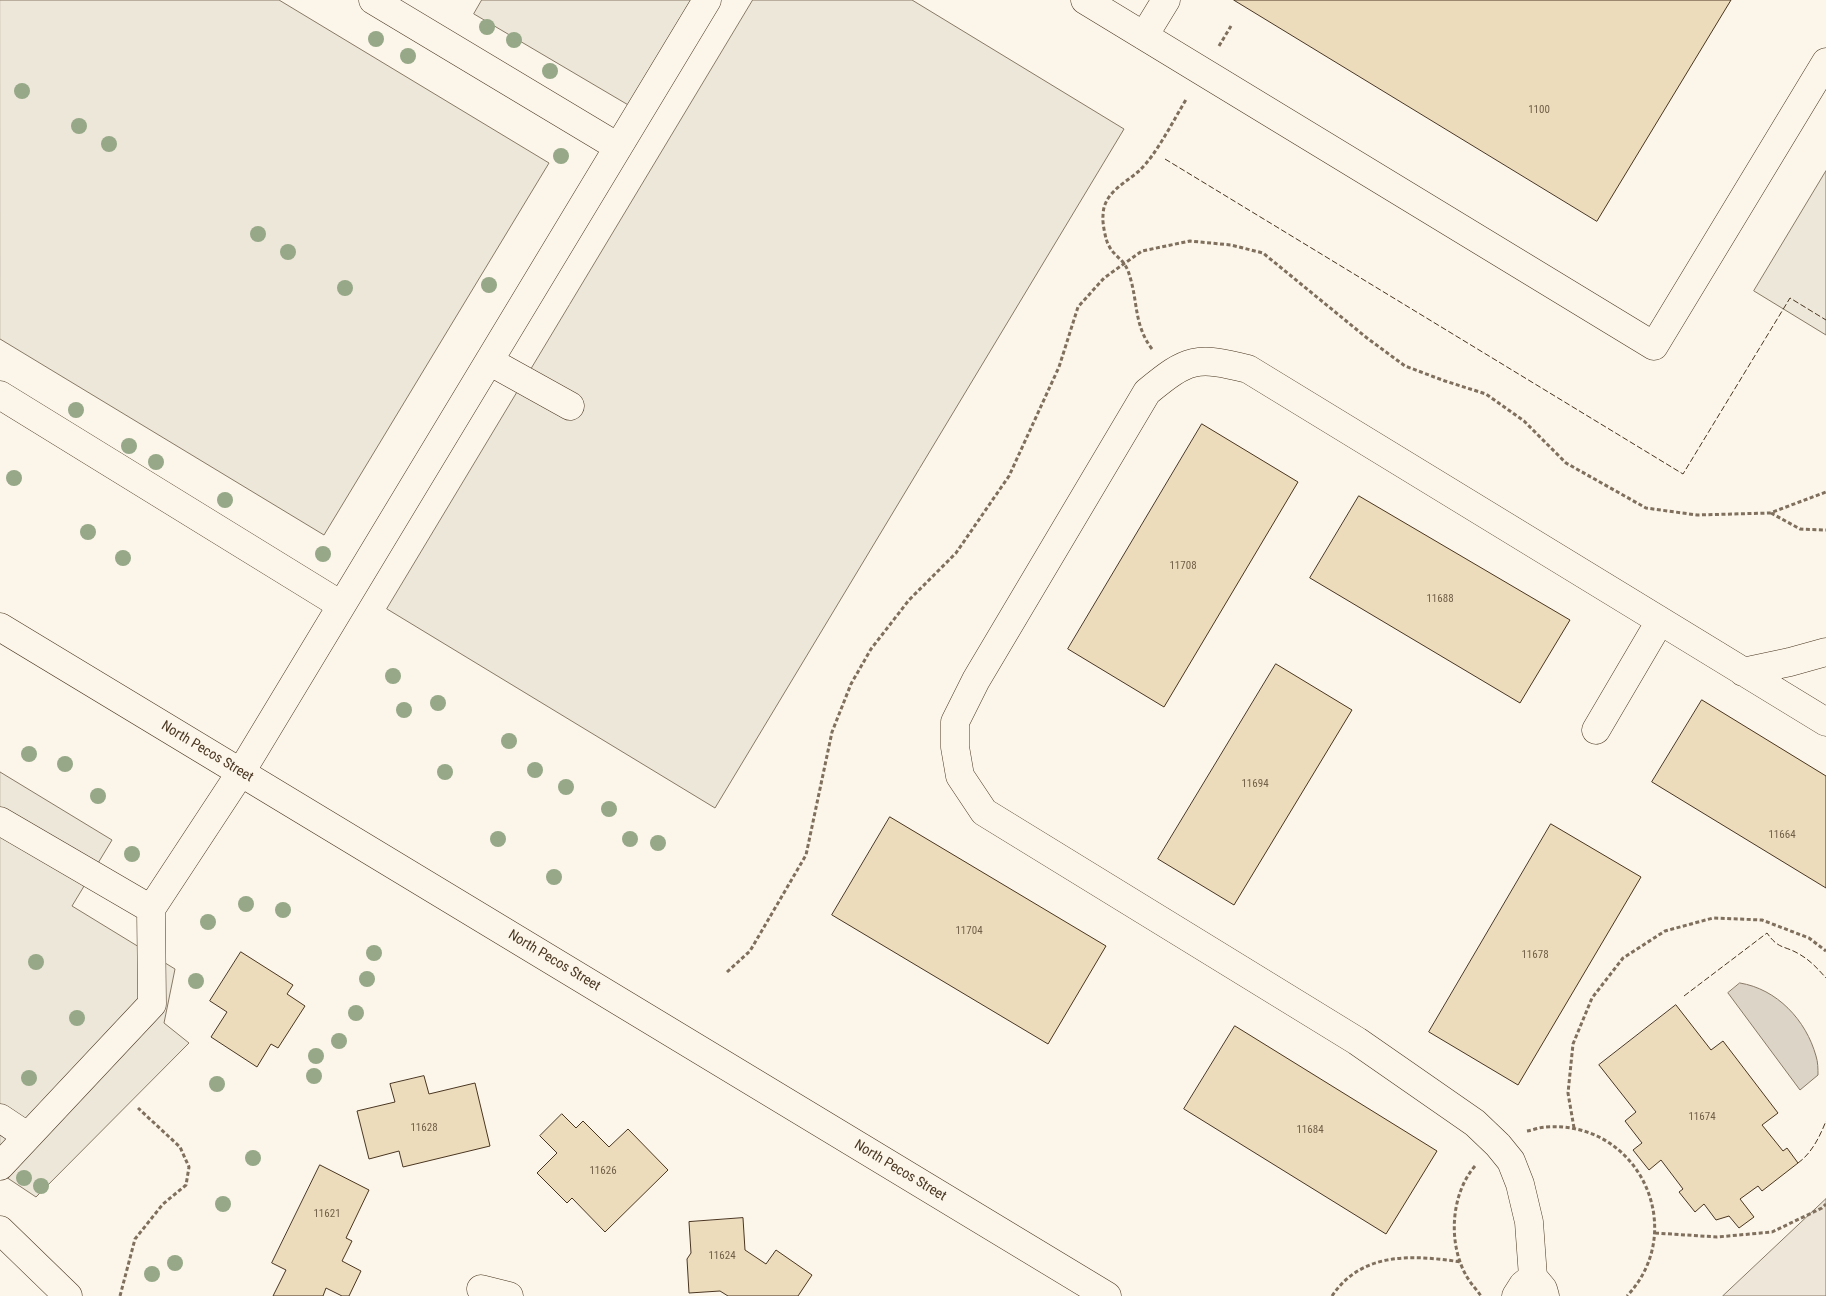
<!DOCTYPE html>
<html>
<head>
<meta charset="utf-8">
<style>
	body { margin:0 }
	canvas { display:block; background:#fbf6e9 }
</style>
</head>
<body>
<canvas width="1826" height="1296"></canvas>
<script>
const ctx = document.querySelector('canvas').getContext('2d');
ctx.lineJoin = 'round';
function paint(path, color) {
  ctx.fillStyle = color;
  ctx.fill(path, 'evenodd');
}
function stroke(path, color, width, dash) {
  ctx.strokeStyle = color;
  ctx.lineWidth = width;
  ctx.lineCap = dash ? 'butt' : 'round';
  ctx.setLineDash(dash || []);
  ctx.stroke(path);
}
function write(font, color, halo, rows, align = 'center') {
  ctx.font = font + ' "Roboto Condensed",sans-serif';
  ctx.lineWidth = 4;
  ctx.setLineDash([]);
  ctx.textBaseline = 'middle';
  ctx.strokeStyle = halo;
  ctx.fillStyle = color;
  for (const [text, x, y, turn = 0] of rows) {
    ctx.save();
    ctx.translate(x, y);
    ctx.rotate((+turn || 0) * Math.PI / 180);
    ctx.textAlign = isNaN(turn) ? turn : align;
    if (halo) ctx.strokeText(text, 0, 0);
    ctx.fillText(text, 0, 0);
    ctx.restore();
  }
}
const green = new Path2D(`
	M1826 1199V1296H1723Z`);
const parking = new Path2D(`
	M0 0H279L549 163 324 535 0 339Z
	M482 0H696L630 106 474 14Z
	M753 0H912L1124 129 715 808 387 609Z
	M1826 171V335L1754 291Z
	M0 772 112 840 72 906 175 969 164 1023 189 1043 36 1197 0 1173Z`);
const water = new Path2D(`
	M1740 983C1777 989 1806 1020 1816 1056 1818 1062 1818 1069 1818 1075L1800 1090 1728 993Z`);
const building = new Path2D(`
	M1234 0H1731L1597 221Z
	M1202 424 1298 482 1164 707 1068 649Z
	M1359 496 1570 620 1520 703 1310 578Z
	M1276 664 1352 710 1234 905 1158 859Z
	M1702 700 1826 776V888L1652 782Z
	M890 817 1106 946 1048 1044 832 915Z
	M1551 824 1641 877 1518 1085 1429 1032Z
	M241 952 293 985 287 994 305 1006 278 1048 271 1044 257 1067 211 1037 227 1012 210 1001Z
	M1676 1005 1711 1050 1723 1041 1778 1113 1762 1125 1783 1151 1787 1148 1798 1163 1762 1191 1758 1186 1740 1199 1754 1217 1739 1228 1729 1216 1716 1220 1704 1204 1695 1212 1679 1192 1683 1189 1661 1160 1649 1170 1633 1150 1642 1143 1625 1121 1636 1112 1599 1065Z
	M1235 1026 1437 1151 1386 1234 1184 1109Z
	M424 1076 429 1094 475 1083 490 1146 403 1167 399 1151 369 1159 357 1111 395 1102 390 1084Z
	M562 1114 576 1128 583 1121 609 1147 628 1129 668 1170 605 1232 572 1198 567 1203 537 1173 557 1153 540 1136Z
	M320 1165 369 1190 346 1238 352 1241 342 1261 361 1271 349 1296H342L326 1288 323 1296H273L286 1270 272 1263Z
	M743 1218 745 1250 766 1264 776 1250 812 1275 798 1296H728L720 1291 689 1293 687 1259 691 1253 689 1222Z`);
const path = new Path2D(`
	M1219 46 1231 26
	M1152 349C1134 325 1138 303 1130 277 1125 258 1116 259 1109 246 1106 242 1102 222 1103 216 1103 193 1124 184 1139 171 1157 154 1174 119 1187 98
	M1771 513 1800 529 1826 530
	M727 972 750 951 806 855 832 732 851 684 871 649 909 600 956 553 1009 476 1059 367 1078 307 1104 278 1142 251 1190 241 1231 245 1263 253 1367 338 1405 366 1445 381 1486 394 1524 421 1566 463 1646 508 1697 515 1770 513 1826 492
	M1574 1128 1568 1093 1573 1044 1592 998 1623 958 1665 931 1713 918 1762 920 1809 938 1826 951
	M1527 1131C1533 1130 1540 1127 1546 1127 1638 1120 1690 1229 1627 1296
	M1475 1166C1450 1195 1448 1245 1467 1277 1471 1284 1477 1290 1481 1296
	M1655 1233 1717 1237 1772 1232 1822 1208 1826 1204
	M120 1296 135 1239 163 1204 186 1185 189 1167 180 1147 138 1108
	M1332 1296C1362 1251 1414 1255 1461 1262`);
const minor = new Path2D(`
	M373 0 618 147
	M1085 0 1654 346 1826 62
	M1144 36 1166 0
	M489 361 570 406
	M0 395 341 605
	M0 627 1107 1296
	M1743 672 1790 662 1826 652
	M1596 730 1660 621
	M0 821 151 909
	M0 1118 27 1136
	M0 1166 152 1004 151 909 241 772 707 0
	M0 1230 68 1296
	M481 1289 509 1296
	M1516 1296 1523 1285 1533 1277
	M1545 1296 1543 1289 1533 1277 1529 1222 1520 1184 1511 1161 1498 1145 1475 1123 1357 1041 984 812 960 776 955 747V722L976 680 1147 392C1188 358 1196 356 1248 369L1826 722`);
const fence = new Path2D(`
	M1165 159 1683 474 1790 298 1826 320
	M1684 996 1767 933C1779 950 1784 945 1799 954 1810 960 1818 969 1826 978
	M1798 1163C1812 1153 1820 1136 1826 1121`);
const trees = [
	[487,27],
	[376,39],
	[514,40],
	[408,56],
	[550,71],
	[22,91],
	[79,126],
	[109,144],
	[561,156],
	[258,234],
	[288,252],
	[489,285],
	[345,288],
	[76,410],
	[129,446],
	[156,462],
	[14,478],
	[225,500],
	[88,532],
	[323,554],
	[123,558],
	[393,676],
	[438,703],
	[404,710],
	[509,741],
	[29,754],
	[65,764],
	[535,770],
	[445,772],
	[566,787],
	[98,796],
	[609,809],
	[498,839],
	[630,839],
	[658,843],
	[132,854],
	[554,877],
	[246,904],
	[283,910],
	[208,922],
	[374,953],
	[36,962],
	[367,979],
	[196,981],
	[356,1013],
	[77,1018],
	[339,1041],
	[316,1056],
	[314,1076],
	[29,1078],
	[217,1084],
	[253,1158],
	[24,1178],
	[41,1186],
	[223,1204],
	[175,1263],
	[152,1274]
];
const numberNames = [
	["1100",1539,110],
	["11708",1183,566],
	["11688",1440,599],
	["11694",1255,784],
	["11664",1782,835],
	["11704",969,931],
	["11678",1535,955],
	["11674",1702,1117],
	["11628",424,1128],
	["11684",1310,1130],
	["11626",603,1171],
	["11621",327,1214],
	["11624",722,1256]
];
const streetNames = [
	["North Pecos Street",207,752,31],
	["North Pecos Street",554,961,31],
	["North Pecos Street",900,1171,31]
];
paint(green, '#ede6d9');
stroke(green, '#887966', 1);
paint(parking, '#ede7d9');
stroke(parking, '#887966', 1);
paint(water, '#dcd4c6');
stroke(water, '#887966', 1);
paint(building, '#ecdcbc');
stroke(building, '#4a3520', 1);
stroke(minor, '#4a3520', 29);
stroke(path, '#7f6f5c', 3, [4, 2.5]);
stroke(minor, '#fbf6e9', 28);
stroke(fence, '#4a3520', 1, [6, 2.5]);
ctx.fillStyle = '#96a887';
for (const [x, y] of trees) {
  ctx.beginPath();
  ctx.arc(x, y, 8, 0, 2 * Math.PI);
  ctx.fill();
}
write('11px', '#725f47', null, numberNames);
write('14px', '#4a3520', '#fbf6e9', streetNames);
</script>
</body>
</html>
